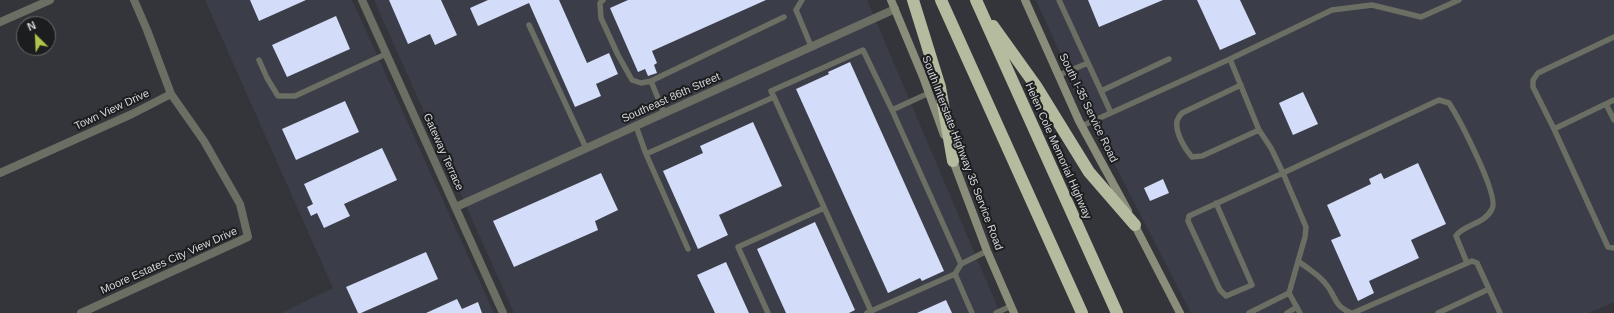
<!DOCTYPE html>
<html>
<head>
<meta charset="utf-8">
<style>
	body { margin:0 }
	#map { position:relative; width:1614px; height:313px; overflow:hidden; background:#34353a; font-family:Arial,sans-serif }
	canvas { display:block }
	.north { position:absolute; left:16px; top:16px; width:40px; height:40px; box-sizing:border-box; background:#1c1d1f; border:1px solid #666769; border-radius:50%; rotate:336deg; font-size:11px; font-weight:700; line-height:16px; text-align:center; color:#d4d5d8 }
	.north::after { content:''; display:block; margin:auto; width:14px; height:18px; background:#b2c34c; clip-path:polygon(50% 0,100% 100%,50% 72%,0 100%) }
</style>
</head>
<body>
<div id="map">
<canvas width="1614" height="313"></canvas>
<div class="north">N</div>
</div>
<script>
const ctx = document.querySelector('canvas').getContext('2d');
ctx.lineJoin = 'round';
function paint(path, color) {
  ctx.fillStyle = color;
  ctx.fill(path, 'evenodd');
}
function stroke(path, color, width, dash) {
  ctx.strokeStyle = color;
  ctx.lineWidth = width;
  ctx.lineCap = dash ? 'butt' : 'round';
  ctx.setLineDash(dash || []);
  ctx.stroke(path);
}
function write(font, color, halo, rows, align = 'center') {
  ctx.font = font + ' Arial,sans-serif';
  ctx.lineWidth = 4;
  ctx.setLineDash([]);
  ctx.textBaseline = 'middle';
  ctx.strokeStyle = halo;
  ctx.fillStyle = color;
  for (const [text, x, y, turn = 0] of rows) {
    ctx.save();
    ctx.translate(x, y);
    ctx.rotate((+turn || 0) * Math.PI / 180);
    ctx.textAlign = isNaN(turn) ? turn : align;
    if (halo) ctx.strokeText(text, 0, 0);
    ctx.fillText(text, 0, 0);
    ctx.restore();
  }
}
const built = new Path2D(`
	M205 0H352L494 313H281L333 288Z
	M374 0H867L1000 313H514Z
	M1036 0H1614V302L1589 313H1191L1078 93Z`);
const building = new Path2D(`
	M250 0H306L259 21Z
	M389 0H441L457 35 435 45 430 34 408 44Z
	M488 0H559L587 63 609 53 618 74 596 84 601 96 575 107 529 3 478 26 470 8Z
	M628 0H766L652 51 657 63 654 65 657 73 648 76 645 69 638 72 610 8Z
	M1088 0H1163L1099 27Z
	M1197 0H1240L1256 34 1220 50Z
	M336 16 350 49 287 77 272 45Z
	M850 62 944 271 922 281 920 278 888 293 796 89 829 74 828 72Z
	M1303 92 1318 124 1293 135 1279 103Z
	M345 101 359 132 296 160 282 129Z
	M753 122 782 186 719 215 728 235 698 249 663 171 703 153 700 146Z
	M382 148 397 180 344 204 350 216 324 228 317 213 311 216 307 207 313 204 304 184Z
	M1418 163 1446 224 1411 240 1419 258 1369 281 1374 293 1358 301 1331 240 1341 236 1327 205 1371 184 1369 179 1381 173 1384 179Z
	M601 173 618 210 595 221 598 230 514 267 493 221Z
	M1163 179 1169 193 1150 201 1144 188Z
	M815 222 855 310 849 313H786L757 249Z
	M426 252 438 279 361 313H358L346 287Z
	M726 262 749 313H715L697 275Z
	M457 299 462 309 478 302 482 313H426Z
	M946 300 952 313H917Z`);
const service = new Path2D(`
	M603 0 600 3 601 18 618 55 632 80 641 83 651 81 784 17
	M802 0 796 10 811 46
	M1059 0 1101 91 1169 59
	M529 25 586 148
	M1230 59 1259 130 1271 148 1283 173 1439 100 1449 103C1458 117 1500 196 1492 209 1485 224 1463 225 1456 236L1467 263
	M259 60 267 78 278 96H295L386 54
	M1059 75 1088 63
	M651 81 664 113
	M1241 85 1182 113C1180 115 1178 118 1177 121 1175 133 1185 149 1192 157L1202 156 1259 130
	M1101 91 1111 113
	M1614 100 1554 129 1608 247 1614 248
	M1606 104 1614 120
	M892 110 929 93
	M636 126 646 154 688 249
	M1082 126 1230 59 1332 10 1372 5 1421 17 1459 0
	M1554 129 1533 87V80L1538 73 1614 37
	M646 154 774 97
	M1216 203 1252 285 1226 296 1220 290 1188 221 1189 216 1283 173 1306 227 1305 237 1289 293 1249 313
	M1298 261C1307 268 1318 274 1325 283 1337 296 1332 305 1351 313
	M961 264 987 251
	M955 274 972 313
	M1289 293 1300 313
	M768 313 738 247 824 208
	M867 313 871 311 955 274 961 264 892 110 863 50 771 91 774 97 871 311 872 313
	M996 313 1011 306
	M1287 313 1297 307
	M1353 313 1472 261 1477 263 1500 313
	M1438 313 1489 289`);
const minor = new Path2D(`
	M362 0 503 313
	M0 22 50 0
	M0 173 132 114 171 94 147 30 134 0
	M456 207 895 9
	M81 313 248 237 240 204 204 141 171 94`);
const secondary = new Path2D(`
	M891 0 923 77 944 135
	M1025 0 1079 121 1128 211
	M952 158 987 251 1014 313
	M1133 222 1180 313`);
const motorway = new Path2D(`
	M913 0 940 87 953 161
	M941 0 1082 313
	M976 0 1117 313
	M993 26 1036 86 1089 172 1135 225`);
const streetNames = [
	["Southeast 86th Street",671,98,-24],
	["South I-35 Service Road",1088,108,64],
	["Town View Drive",112,110,-25],
	["Helen Cole Memorial Highway",1058,151,66],
	["Gateway Terrace",443,152,66],
	["South Interstate Highway 35 Service Road",962,153,69],
	["Moore Estates City View Drive",169,261,-24]
];
paint(built, '#3b3e48');
paint(building, '#d3dcf9');
stroke(service, '#6b6e62', 5.5);
stroke(minor, '#6b6e62', 8);
stroke(secondary, '#898d7a', 8);
stroke(motorway, '#b5bb9e', 12);
write('11px', '#d4d5d8', '#1c1d1f', streetNames);
</script>
</body>
</html>
